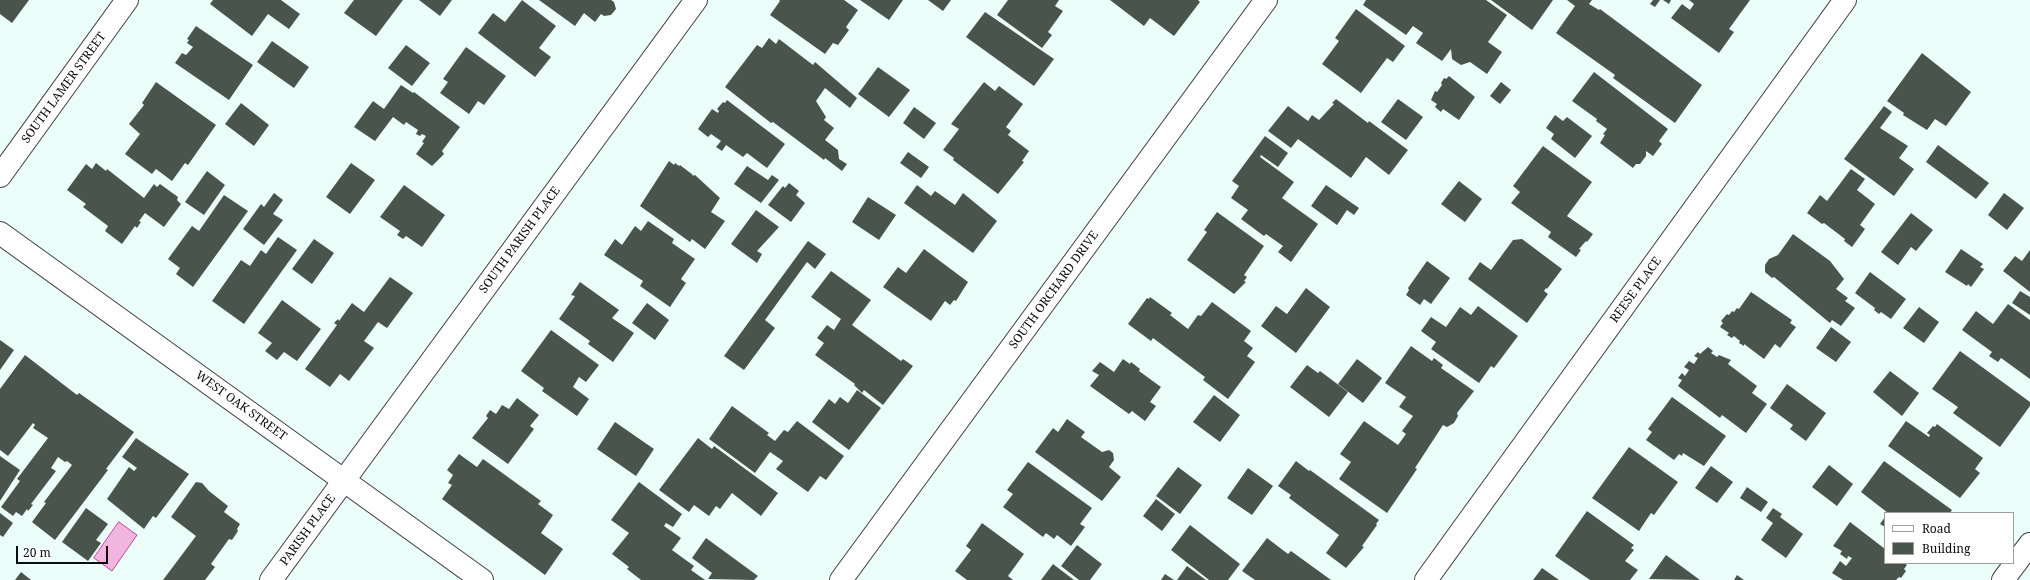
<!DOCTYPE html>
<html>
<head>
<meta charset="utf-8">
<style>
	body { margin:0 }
	#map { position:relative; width:2030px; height:580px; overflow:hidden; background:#ecfef9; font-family:"Noto Serif",serif }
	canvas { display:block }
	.legend { position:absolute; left:1884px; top:512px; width:130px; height:52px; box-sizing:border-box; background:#fff; border:1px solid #9e9e9e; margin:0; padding:5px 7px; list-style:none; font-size:12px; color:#0c0c0c }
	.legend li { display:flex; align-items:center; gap:8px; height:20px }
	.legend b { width:20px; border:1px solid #9e9e9e }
	.scale { position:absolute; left:16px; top:546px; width:92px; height:18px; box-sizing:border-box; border:2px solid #0c0c0c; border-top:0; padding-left:5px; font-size:12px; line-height:14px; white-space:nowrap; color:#0c0c0c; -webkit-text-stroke:3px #fff; paint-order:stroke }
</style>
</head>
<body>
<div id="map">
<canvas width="2030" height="580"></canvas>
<ul class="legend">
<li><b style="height:5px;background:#fff"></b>Road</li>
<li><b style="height:11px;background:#49544c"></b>Building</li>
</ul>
<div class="scale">20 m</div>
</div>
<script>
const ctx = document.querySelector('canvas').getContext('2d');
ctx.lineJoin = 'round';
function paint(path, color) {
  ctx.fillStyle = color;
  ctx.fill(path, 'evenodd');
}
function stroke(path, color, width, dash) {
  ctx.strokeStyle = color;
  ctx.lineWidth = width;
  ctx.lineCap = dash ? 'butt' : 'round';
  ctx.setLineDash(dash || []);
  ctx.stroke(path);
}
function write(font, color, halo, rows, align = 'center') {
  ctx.font = font + ' "Noto Serif",serif';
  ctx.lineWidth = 4;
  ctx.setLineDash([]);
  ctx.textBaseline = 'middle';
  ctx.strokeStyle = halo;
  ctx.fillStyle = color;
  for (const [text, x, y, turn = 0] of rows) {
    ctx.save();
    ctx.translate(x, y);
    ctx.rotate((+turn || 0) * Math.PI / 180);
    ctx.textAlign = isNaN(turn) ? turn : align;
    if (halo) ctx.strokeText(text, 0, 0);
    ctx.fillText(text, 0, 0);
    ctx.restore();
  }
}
const water = new Path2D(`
	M119 522 137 535 112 571 94 558Z`);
const building = new Path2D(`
	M0 0H29L12 23 0 14Z
	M213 0H281L300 14 289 29 268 14 252 36 210 4Z
	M354 0H403L376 36 344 13Z
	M419 0H452L440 16Z
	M522 0 556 26 539 48 551 57 535 77 478 33 493 13 505 22Z
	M539 0H611L614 2 616 9 611 15 604 16 601 14 595 22 584 13 575 26Z
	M779 0H844L858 10 846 27 849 30 838 45 833 43 825 54 770 15 780 1Z
	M860 0H903L889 20Z
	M928 0H951L943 11Z
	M1008 0H1059L1055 6 1063 11 1048 32 1052 35 1042 48 997 15Z
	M1110 0H1198L1200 2 1174 36 1150 18 1144 26Z
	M1366 0H1486L1507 15 1488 42 1502 52 1487 74 1470 62 1461 65 1452 59 1451 49 1442 61 1416 43 1423 33 1413 26 1406 35 1363 5Z
	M1491 0H1553L1532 30Z
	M1567 0H1592L1589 4 1599 10 1600 9 1702 85 1675 123 1613 78 1615 75 1556 33 1575 6Z
	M1653 0H1660L1655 7 1650 4Z
	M1663 0H1671L1669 4Z
	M1689 0H1750L1729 29 1734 32 1719 53 1671 18 1682 4 1690 10 1694 4Z
	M1356 9 1405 46 1393 62 1387 58 1361 93 1322 64 1339 41 1335 38Z
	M985 12 1054 59 1034 86 966 37Z
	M196 26 253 65 229 100 175 63 182 53 186 55 193 47 187 43 189 40 187 39Z
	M769 38 776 44 779 39 813 65 815 62 857 98 850 108 825 88 816 101 826 117 824 120 834 128 825 140 838 150 839 159 847 164 842 171 825 158 824 160 773 122 771 123 725 87 757 45 762 48Z
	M272 41 309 67 294 88 257 62Z
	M406 45 430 63 412 86 388 68Z
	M466 47 506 76 484 105 478 101 469 114 440 93 448 82 443 79Z
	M1922 53 1971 92 1946 126 1935 119 1927 130 1903 115 1904 113 1887 101Z
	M878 67 910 90 889 117 858 94Z
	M1594 72 1668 129 1659 141 1662 144 1653 156 1646 151V156L1640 164H1636L1633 168 1600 143 1605 135 1603 134 1607 129 1596 121 1597 119 1572 101Z
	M1449 76 1475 97 1459 120 1443 109 1441 112 1435 107 1437 104 1431 100 1435 91 1437 92 1442 85 1441 83 1444 78 1446 79Z
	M156 82 216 125 188 165 185 163 172 181 156 169 152 174 125 154 140 134 129 124 144 105 142 103Z
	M984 82 995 91 999 86 1023 104 1006 127 1011 131 1008 135 1029 151 1022 161 1024 162 998 194 953 160 954 158 943 150 959 129 951 124Z
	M1501 82 1511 90 1500 104 1490 96Z
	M401 85 413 93 414 92 460 127 442 151 444 154 432 166 416 154 424 143 422 142 426 136 422 134 420 136 416 134 418 130 406 122 404 125 393 117 375 141 354 127 373 101 384 109Z
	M1336 99 1368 123 1369 121 1408 150 1389 175 1366 157 1351 178 1298 139 1291 148 1268 131 1288 106 1308 121 1312 115 1319 120 1334 104 1332 103Z
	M1398 99 1423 117 1406 140 1381 122Z
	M727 100 785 144 767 168 747 153 743 157 726 145 722 151 716 147 721 141 711 134 708 137 698 129 712 109 718 113 719 111 717 109 723 102 725 103Z
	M241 103 269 125 254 146 225 124Z
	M1884 106 1892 112 1880 128 1908 146 1899 158 1914 169 1894 196 1844 159Z
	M914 107 936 123 924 139 903 123Z
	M1555 115 1563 121 1567 117 1592 136 1575 158 1551 139 1554 134 1546 128Z
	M1265 136 1288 153 1278 167 1261 155 1260 157 1294 182 1282 198 1318 224 1291 262 1278 252 1283 246 1266 234 1264 236 1241 219 1248 210 1231 198 1239 186 1232 181Z
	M1938 145 1989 183 1976 199 1926 162Z
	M1543 146 1592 182 1567 216 1593 234 1587 242 1586 241 1579 249 1581 250 1576 257 1548 237 1551 232 1511 203 1520 192 1513 186Z
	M908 152 929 167 921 178 900 163Z
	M669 161 674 165 675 163 679 166 680 165 693 175 692 176 695 175 720 198 711 212 725 221 705 249 692 239 690 242 640 206Z
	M96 163 106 171 107 169 144 198 154 184 157 187 160 184 178 197 177 200 181 204 164 227 145 213 139 221 141 222 137 228 135 226 122 244 105 231 108 226 83 207 86 204 67 190 86 164 92 169Z
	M351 163 375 180 350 214 326 197Z
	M747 166 768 180 772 175 779 180 761 203 734 184Z
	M1851 169 1865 179 1857 190 1875 204 1860 225 1865 229 1852 247 1844 241 1845 239 1824 223 1822 224 1807 213 1820 195 1827 201Z
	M207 171 225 185 204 215 185 202Z
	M1459 181 1482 199 1465 222 1441 204Z
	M789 183 799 191 796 195 805 203 791 222 768 205 783 186 785 188Z
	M404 185 445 215 422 247 406 236 403 239 397 235 400 231 380 217Z
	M917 185 931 196 935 191 955 205 963 193 997 221 973 253 904 203Z
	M1326 185 1359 208 1354 215 1347 210 1337 225 1311 206Z
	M274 193 283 200 273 214 283 220 264 245 243 229 261 204 264 207Z
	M2004 193 2024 208 2007 230 1988 215Z
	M224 195 248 211 193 287 176 274 180 268 168 259 192 226 199 231Z
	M868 197 896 215 879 240 852 222Z
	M756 210 779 227 757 251 762 254 757 263 731 244Z
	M1217 212 1264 246 1244 275 1247 277 1244 281 1246 282 1234 294 1187 260 1207 232 1204 230Z
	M1911 213 1933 230 1916 251 1911 247 1898 265 1881 252Z
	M648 221 674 239 672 243 695 259 681 279 686 283 670 307 640 286 643 281 604 255 615 239 622 245 635 226 641 231Z
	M1793 234 1830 261 1844 279 1836 289 1848 298 1845 301 1855 308 1841 326 1832 320 1830 323 1774 277 1772 278 1765 272V265L1769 259 1778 255Z
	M278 237 297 250 244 324 212 301 241 260 250 266 261 250 266 254Z
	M314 239 334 253 312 284 292 269Z
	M1522 239 1562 269 1547 289 1546 288 1544 291 1548 294 1527 323 1468 279 1480 262 1491 270 1513 240Z
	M808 241 826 254 815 269 807 262 765 320 775 328 744 370 724 356Z
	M924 249 968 282 956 301 954 300 950 305 945 301 931 321 883 287 898 267 906 273Z
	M1961 249 1983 264 1980 267 1984 269 1971 287 1968 284 1967 286 1945 272Z
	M2030 250V292L2003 271 2015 256 2022 261Z
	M1427 261 1450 278 1431 304 1424 299 1420 305 1406 295 1409 290 1408 288Z
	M831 271 871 300 852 325 901 361 903 359 913 366 883 405 864 390 862 393 854 385 855 384 815 355 824 343 817 338 827 325 834 330 841 319 811 297Z
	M1870 272 1906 299 1891 319 1881 312 1879 314 1874 310 1875 308 1855 293Z
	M390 277 413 293 387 328 378 322 364 341 374 348 349 381 340 374 330 387 305 369 337 325 334 323 338 319 339 321 352 303 364 312Z
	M580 282 619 310 612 318 634 333 613 362 588 344 590 341 559 319 575 296 571 295Z
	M1306 288 1330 307 1296 353 1261 326 1276 306 1287 314Z
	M2020 291 2030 297V315L2012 303Z
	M1751 292 1792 320 1790 323 1796 327 1780 348 1775 344 1764 359 1744 344V346L1739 343 1740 341 1734 336 1732 338 1727 335 1729 333 1720 327 1723 323 1721 321 1727 314 1729 315 1732 311 1734 312 1737 308 1739 309Z
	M1150 297 1172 313 1170 315 1188 329 1198 315 1201 316 1212 302 1251 331 1244 341 1253 348 1247 356 1255 362 1228 399 1203 380 1205 377 1153 338 1151 341 1128 324 1147 298 1149 299Z
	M282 300 321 329 297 361 284 352 277 360 265 351 272 343 258 333Z
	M647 303 669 320 655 340 632 323Z
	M2008 304 2030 320V379L2001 358 1998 362 1989 356 1992 352 1962 330 1976 311 1993 324Z
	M1478 306 1518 336 1494 368 1491 366 1479 383 1431 349 1436 342 1421 331 1431 317 1446 327 1460 307 1471 315Z
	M1919 307 1939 322 1924 343 1903 328Z
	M1831 327 1851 342 1836 362 1816 348Z
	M551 330 599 365 586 382 579 377 573 387 589 399 577 416 542 391 544 388 521 371Z
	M0 340 14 350 0 370Z
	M1411 346 1432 361 1434 358 1443 365 1441 368 1474 391 1457 413 1458 416 1454 423 1447 427 1443 425 1415 468 1417 469 1387 513 1339 479 1351 462 1340 454 1364 421 1398 445 1406 434 1402 431 1413 416 1399 407 1406 397 1385 383Z
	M1708 347 1713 351 1711 353 1717 357 1719 355 1731 360 1728 364 1757 386 1752 393 1767 404 1746 433 1722 415 1720 418 1678 386 1682 380 1678 378 1682 373 1685 376 1689 370 1684 367 1689 361 1694 364 1698 358 1694 356 1698 352 1700 354Z
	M1960 351 2030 402V406L2000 447 1953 413 1958 407 1932 389Z
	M25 355 77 395 79 393 134 432 106 469 108 470 55 540 32 522 46 503 44 502 72 465 67 461 65 462 58 457 51 468 56 471 31 504 33 505 28 511 27 509 22 516 16 512 13 516 1 507 20 481 17 479 48 438 33 428 35 425 33 423 8 456 0 450V389Z
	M1123 359 1130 364 1131 362 1140 369 1139 371 1161 387 1150 402 1156 406 1145 421 1132 411 1129 414 1090 386 1099 375 1092 371 1100 362 1114 372Z
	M1357 359 1382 378 1363 403 1338 384Z
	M1307 365 1318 373 1320 371 1348 392 1329 417 1290 387Z
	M1890 371 1919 393 1902 416 1873 392Z
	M1787 384 1826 413 1806 441 1790 429 1793 425 1770 408Z
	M857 390 881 408 849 450 812 422 829 399 835 404 840 397 848 403Z
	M1214 395 1240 415 1220 442 1193 422Z
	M1672 397 1726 436 1704 466 1683 453 1682 456 1679 454 1674 460 1646 440 1652 432 1648 429Z
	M517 398 539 415 530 426 534 429 508 464 472 438 488 418 486 416 490 410 496 414 502 405 509 409Z
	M732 406 769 433 767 435 775 441 784 430 788 432 797 421 844 456 826 480 820 476 808 492 776 469 783 461 770 452 755 473 709 439Z
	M1067 419 1085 432 1081 437 1102 452 1109 450 1113 453 1114 460 1109 467 1121 477 1102 501 1035 452 1053 428 1058 432Z
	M1906 421 1929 437 1930 435 1927 433 1933 426 1935 427 1937 424 1983 458 1975 469 1980 473 1960 498 1888 446Z
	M615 422 654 449 636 476 597 449Z
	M136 438 189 474 156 518 153 516 144 529 107 499 129 467 134 471 137 468 122 457Z
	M698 438 712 449 714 446 778 493 761 516 732 493 720 509 716 506 709 516 694 505 689 512 659 490Z
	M1629 447 1678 482 1654 515 1651 513 1639 531 1592 498Z
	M459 454 477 467 483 459 541 501 538 504 553 515 541 533 563 549 545 575 442 499 452 485 448 483 453 475 447 470Z
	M0 456 20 470 0 501Z
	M1296 461 1309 471 1310 470 1379 520 1376 524 1377 525 1362 546 1364 547 1346 568 1326 553 1339 535 1289 498 1291 495 1278 486Z
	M1884 461 1952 510 1950 513H1888L1861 492Z
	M1028 462 1092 508 1080 524 1085 527 1071 546 1057 535 1054 539 1046 533 1043 537 1003 507 1013 494 1007 490Z
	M1829 465 1853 484 1837 506 1812 487Z
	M1711 466 1733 482 1717 503 1695 488Z
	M1178 467 1202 485 1180 514 1156 496Z
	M1248 468 1273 486 1252 515 1227 498Z
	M196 482 202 483 209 491 228 506 224 512 240 524 237 529 238 531 232 540 229 539 211 564 215 567 205 580H163L196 536 171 517Z
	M639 482 682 514 673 527 666 523 664 526 681 538 672 550 694 566 691 570 705 580H641L627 569 629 567 612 554 629 533 611 520Z
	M1747 487 1768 502 1761 512 1740 498Z
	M1156 499 1175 514 1162 531 1143 516Z
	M86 508 108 524 96 540 101 543 88 561 62 542Z
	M1773 508 1782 514 1780 517 1803 534 1786 558 1761 540 1773 523 1766 518Z
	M1587 511 1634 545 1631 548 1634 550 1625 561 1638 570 1630 580H1590L1555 556Z
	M0 513 13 523 3 537 0 535Z
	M1885 517V527L1880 524Z
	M1850 522 1885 549V563H1904L1907 565 1904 569 1906 571 1901 578 1899 577 1896 580H1843L1832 573 1840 561 1846 566 1852 558 1848 556 1847 559 1840 554 1842 551 1833 546Z
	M982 523 1024 554 1008 576 1013 580H967L955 571 971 550 966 546Z
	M1190 525 1240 564 1228 580H1209L1171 550Z
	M706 538 758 576 754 580 708 579 712 573 692 558Z
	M1267 538 1288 554 1291 551 1331 580H1255L1242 571Z
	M1077 545 1102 564 1090 580H1079L1061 566Z
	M1666 555 1700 580 1649 579Z
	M1053 564 1074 580H1041Z
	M1187 566 1206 580H1177Z
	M1542 568 1559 580H1533Z
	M21 572 31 580H15Z
	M1165 574 1174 580H1161Z
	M1737 575 1744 580H1734Z`);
const street = new Path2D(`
	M0 176 127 0
	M0 233 482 580
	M271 580 696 0
	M841 580 1266 0
	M1426 580 1845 0
	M2003 580 2030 544`);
const streetNames = [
	["SOUTH LAMER STREET",64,88,-54],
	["SOUTH PARISH PLACE",520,240,-54],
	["SOUTH ORCHARD DRIVE",1054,290,-54],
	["REESE PLACE",1636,290,-54],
	["WEST OAK STREET",241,406,36],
	["PARISH PLACE",308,530,-54]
];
paint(water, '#f1b5df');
stroke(water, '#c24299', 1);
paint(building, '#49544c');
stroke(street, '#3f3f3f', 24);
stroke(street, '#fff', 22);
write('12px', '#0c0c0c', '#fff', streetNames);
</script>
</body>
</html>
